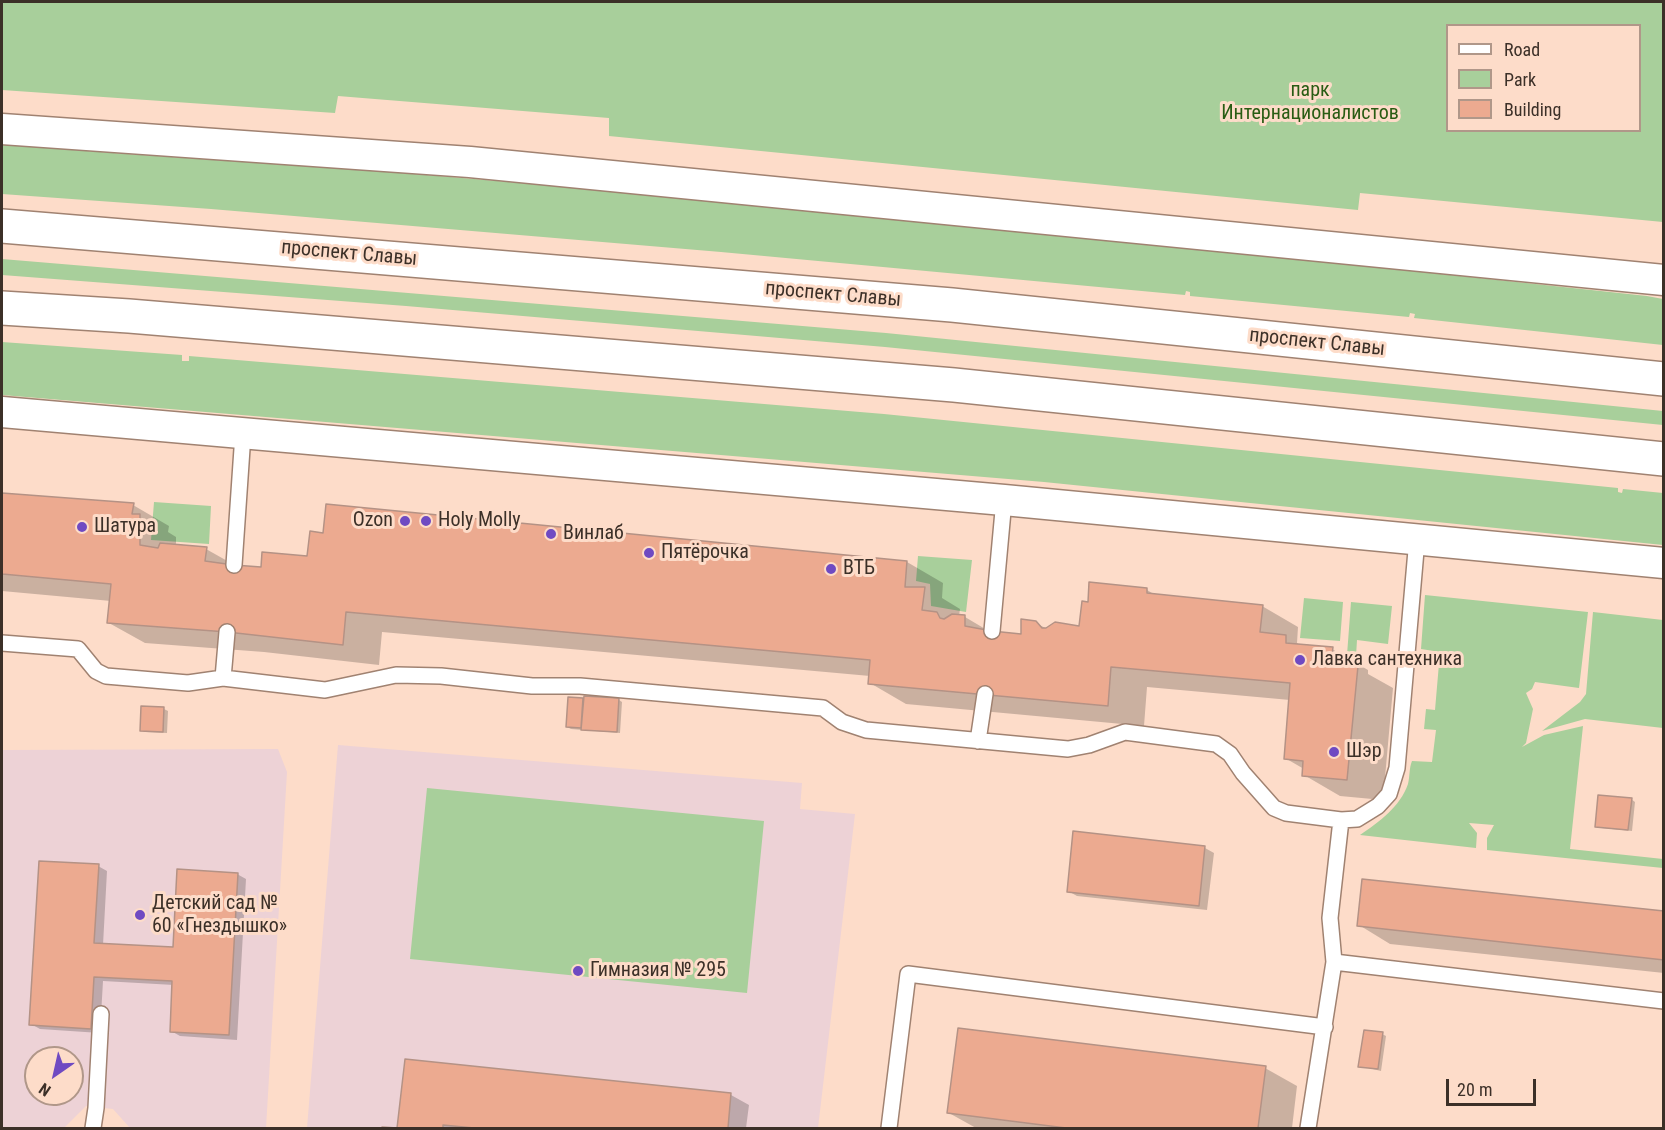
<!DOCTYPE html>
<html>
<head>
<meta charset="utf-8">
<style>
	body { margin:0 }
	#map { position:relative; width:1665px; height:1130px; overflow:hidden; background:#fddcc9; font-family:"Roboto Condensed",sans-serif }
	canvas { display:block }
	.frame { position:absolute; inset:0; border:3px solid #3c3028; pointer-events:none }
	.legend { position:absolute; left:1446px; top:24px; width:195px; height:108px; box-sizing:border-box; background:#fddcc9; border:2px solid #b09789; margin:0; padding:8px 10px; list-style:none; font-size:18px; color:#3c3028 }
	.legend li { display:flex; align-items:center; gap:12px; height:30px }
	.legend b { width:30px; border:2px solid #b09789 }
	.north { position:absolute; left:24px; top:1046px; width:60px; height:60px; box-sizing:border-box; background:#fddcc9; border:2px solid #b09789; border-radius:50%; rotate:214deg; font-size:16px; font-weight:700; line-height:24px; text-align:center; color:#3c3028 }
	.north::after { content:''; display:block; margin:auto; width:21px; height:27px; background:#6f4ac2; clip-path:polygon(50% 0,100% 100%,50% 72%,0 100%) }
	.scale { position:absolute; left:1446px; top:1079px; width:90px; height:27px; box-sizing:border-box; border:3px solid #3c3028; border-top:0; padding-left:8px; font-size:18px; line-height:21px; white-space:nowrap; color:#3c3028; -webkit-text-stroke:4px #fddcc9; paint-order:stroke }
</style>
</head>
<body>
<div id="map">
<canvas width="1665" height="1130"></canvas>
<div class="frame"></div>
<ul class="legend">
<li><b style="height:8px;background:#fff"></b>Road</li>
<li><b style="height:16px;background:#a8cf9b"></b>Park</li>
<li><b style="height:16px;background:#ecaa90"></b>Building</li>
</ul>
<div class="north">N</div>
<div class="scale">20 m</div>
</div>
<script>
const ctx = document.querySelector('canvas').getContext('2d');
ctx.lineJoin = 'round';
function paint(path, color) {
  ctx.fillStyle = color;
  ctx.fill(path, 'evenodd');
}
function stroke(path, color, width, dash) {
  ctx.strokeStyle = color;
  ctx.lineWidth = width;
  ctx.lineCap = dash ? 'butt' : 'round';
  ctx.setLineDash(dash || []);
  ctx.stroke(path);
}
function write(font, color, halo, rows, align = 'center') {
  ctx.font = font + ' "Roboto Condensed",sans-serif';
  ctx.lineWidth = 6;
  ctx.setLineDash([]);
  ctx.textBaseline = 'middle';
  ctx.strokeStyle = halo;
  ctx.fillStyle = color;
  for (const [text, x, y, turn = 0] of rows) {
    ctx.save();
    ctx.translate(x, y);
    ctx.rotate((+turn || 0) * Math.PI / 180);
    ctx.textAlign = isNaN(turn) ? turn : align;
    if (halo) ctx.strokeText(text, 0, 0);
    ctx.fillText(text, 0, 0);
    ctx.restore();
  }
}
const education = new Path2D(`
	M338 745 802 783 800 809 855 814 818 1128H307Z
	M278 749 287 772 266 1128H130L113 1109 86 1106 64 1128H2V750ZM36 1058H72V1094H36Z`);
const green = new Path2D(`
	M2 2H1663V222L1360 193 1358 210 609 136V118L338 96 335 113 2 90ZM1448 26H1640V130H1448Z
	M2 144C159 158 316 165 474 179 865 212 1256 254 1647 296L1663 299V345L1414 318 1415 314 1410 313 1409 317 1190 296V292L1186 291 1185 295 721 252 211 209 2 194Z
	M2 259 886 333 1663 411V425L885 347 406 306 2 275Z
	M2 342 182 355V361H189V356L884 414 1618 488V492L1622 493 1623 489 1663 493V545L1044 482 2 395Z
	M154 502 211 506 209 544 151 540Z
	M918 556 972 560 966 612 931 606 930 584 916 581Z
	M1425 595 1588 612 1579 688 1535 682 1532 689 1526 693 1533 709 1526 743 1522 747 1544 735 1583 726 1570 849 1663 859V868L1487 850V838L1494 825 1469 823 1477 833 1476 848 1360 835C1379 822 1400 807 1408 784 1410 776 1409 768 1412 761L1432 762 1436 730 1424 729 1426 709 1435 710 1440 652 1421 649Z
	M1304 598 1343 602 1340 641 1300 638Z
	M1351 602 1392 606 1388 644 1357 640 1356 656 1347 655Z
	M1593 612 1663 620V728L1585 719 1542 731 1580 702 1586 694Z
	M427 788 764 821 747 993 410 959Z`);
const shadow = new Path2D(`
	M2 494 133 505 169 526 168 532 176 537V546L206 549 238 567 262 569 309 558 324 535 907 562 943 583 942 598 960 609 959 616 965 617 992 633 1022 635 1036 623 1047 629 1081 627 1090 603 1147 590 1157 596 1262 606 1298 627 1297 643 1302 646 1332 649 1368 670V674L1393 688 1383 800 1340 796 1304 775V769L1285 758 1290 700 1147 687 1144 726 906 704 870 683V676L382 632 379 665 264 652 145 643 109 623 111 601 2 591Z
	M582 700 585 701 619 700 622 702 620 733 571 729 567 727Z
	M164 709 168 711 167 733 145 732 141 730Z
	M1631 799 1635 802 1632 831 1601 828 1597 826Z
	M1205 848 1214 853 1207 910 1077 896 1068 891Z
	M98 866 107 871 103 945 174 949 237 874 246 879 237 1040 180 1036 171 1031 174 985 103 981 100 1033 40 1029 31 1024Z
	M1664 913V973L1390 944 1359 925Z
	M1382 1034 1386 1036 1381 1071 1360 1066Z
	M406 1061 731 1095 749 1105 746 1128H399Z
	M1265 1068 1297 1086 1292 1128H976L949 1113Z`);
const building = new Path2D(`
	M2 493 134 503 132 514H140V545L158 548 160 543 207 547 205 561 234 565 261 567 262 552 307 556 310 531 323 533 326 504 907 561 905 587H925L922 610 937 612 940 618 944 619 952 614 965 615V626L992 631 1021 634V619L1036 621 1042 628H1046L1055 622 1079 626 1082 601 1088 602 1089 582 1147 588V593L1263 605 1260 632 1286 635V643L1333 647 1331 663 1358 666 1347 780 1302 776 1303 761 1284 759 1290 683 1111 667 1108 706 868 684 870 660 346 612 343 645 227 632 107 623 111 584 2 574Z
	M584 696 619 698 617 732 581 730Z
	M568 697 583 698 581 728 566 727Z
	M141 706 164 707 163 732 140 731Z
	M1598 795 1632 798 1628 830 1595 827Z
	M1073 831 1205 846 1199 906 1067 892Z
	M39 861 99 864 94 943 173 947 177 869 238 873 229 1035 170 1032 172 981 94 977 91 1029 29 1025Z
	M1362 879 1664 911V960L1357 926Z
	M958 1028 1266 1066 1258 1128H1066L947 1113Z
	M1364 1030 1383 1032 1378 1069 1358 1067Z
	M405 1059 731 1093 728 1128H474L443 1125V1128H382V1127L397 1128Z`);
const service = new Path2D(`
	M234 565 243 434
	M992 631 1004 500
	M2 643 78 649 96 671 106 676 188 683 223 678 325 690 396 675 441 676 532 686H580L823 708 842 722 866 730 1068 749 1089 745 1125 732 1216 744 1230 754 1243 773 1274 808 1286 813 1341 820 1357 819 1378 806 1389 794 1397 768 1417 539
	M223 678 227 632
	M978 741 985 694
	M1334 962 1664 1001
	M93 1128 96 1108 101 1014
	M889 1128 908 974 1325 1027
	M1308 1128 1334 962 1330 918 1341 820`);
const minor = new Path2D(`
	M2 129 470 162 1664 280
	M2 412 1004 500 1664 563`);
const primary = new Path2D(`
	M2 226 952 305 1664 379
	M2 308 129 316 954 385 1664 459`);
const markers = [
	[405,521,6,"#6f4ac2"],
	[426,521,6,"#6f4ac2"],
	[82,527,6,"#6f4ac2"],
	[551,534,6,"#6f4ac2"],
	[649,553,6,"#6f4ac2"],
	[831,569,6,"#6f4ac2"],
	[1300,660,6,"#6f4ac2"],
	[1334,752,6,"#6f4ac2"],
	[140,915,6,"#6f4ac2"],
	[578,971,6,"#6f4ac2"]
];
const parkNames = [
	["парк",1310,91],
	["Интернационалистов",1310,114]
];
const streetNames = [
	["проспект Славы",349,254,5],
	["проспект Славы",833,295,5],
	["проспект Славы",1317,343,6]
];
const poiNames = [
	["Ozon",393,521,"right"],
	["Holy Molly",438,521],
	["Шатура",94,527],
	["Винлаб",563,534],
	["Пятёрочка",661,553],
	["ВТБ",843,569],
	["Лавка сантехника",1312,660],
	["Шэр",1346,752],
	["Детский сад №",152,904],
	["60 «Гнездышко»",152,927],
	["Гимназия № 295",590,971]
];
paint(education, '#edd2d6');
paint(green, '#a8cf9b');
paint(shadow, '#0003');
paint(building, '#ecaa90');
stroke(building, '#b49285', 1.5);
stroke(service, '#a08271', 18);
stroke(minor, '#a08271', 33);
stroke(primary, '#a08271', 36);
stroke(service, '#fff', 15);
stroke(minor, '#fff', 30);
stroke(primary, '#fff', 33);
for (const [x, y, r, color] of markers) {
  const dot = new Path2D();
  dot.arc(x, y, r, 0, 2 * Math.PI);
  ctx.fillStyle = color;
  ctx.fill(dot);
  stroke(dot, '#fddcc9', 2);
}
write('20px', '#295c13', '#fddcc9', parkNames);
write('20px', '#3c3028', '#fddcc9', streetNames);
write('20px', '#3c3028', '#fddcc9', poiNames, 'left');
</script>
</body>
</html>
